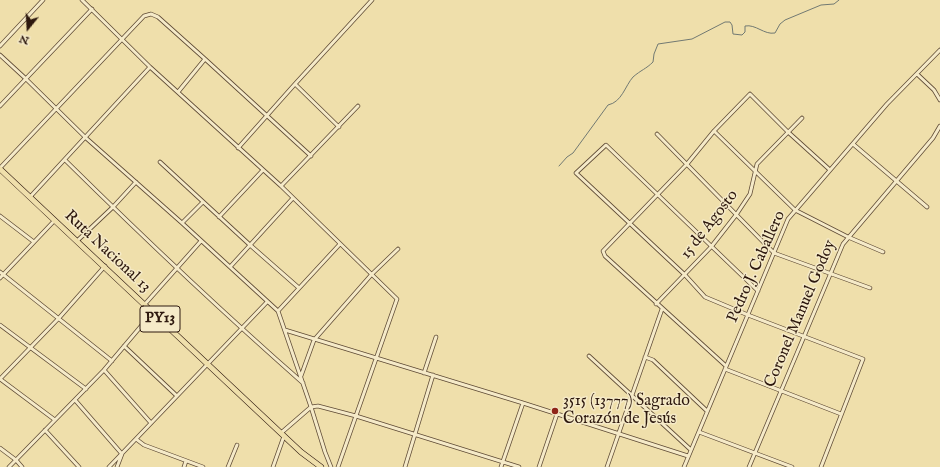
<!DOCTYPE html>
<html>
<head>
<meta charset="utf-8">
<style>
	body { margin:0 }
	#map { position:relative; width:940px; height:467px; overflow:hidden; background:#efdfab; font-family:"IM FELL English",serif }
	canvas { display:block }
	.north { position:absolute; left:8px; top:8px; width:40px; height:40px; -webkit-text-stroke:3px #f5eac8; paint-order:stroke; rotate:198deg; font-size:11px; font-weight:700; line-height:16px; text-align:center; color:#2d180e }
	.north::after { content:''; display:block; margin:auto; width:14px; height:18px; background:#2d180e; clip-path:polygon(50% 0,100% 100%,50% 72%,0 100%) }
</style>
</head>
<body>
<div id="map">
<canvas width="940" height="467"></canvas>
<div class="north">N</div>
</div>
<script>
const ctx = document.querySelector('canvas').getContext('2d');
ctx.lineJoin = 'round';
function stroke(path, color, width, dash) {
  ctx.strokeStyle = color;
  ctx.lineWidth = width;
  ctx.lineCap = dash ? 'butt' : 'round';
  ctx.setLineDash(dash || []);
  ctx.stroke(path);
}
function write(font, color, halo, rows, align = 'center') {
  ctx.font = font + ' "IM FELL English",serif';
  ctx.lineWidth = 3;
  ctx.setLineDash([]);
  ctx.textBaseline = 'middle';
  ctx.strokeStyle = halo;
  ctx.fillStyle = color;
  for (const [text, x, y, turn = 0] of rows) {
    ctx.save();
    ctx.translate(x, y);
    ctx.rotate((+turn || 0) * Math.PI / 180);
    ctx.textAlign = isNaN(turn) ? turn : align;
    if (halo) ctx.strokeText(text, 0, 0);
    ctx.fillText(text, 0, 0);
    ctx.restore();
  }
}
const stream = new Path2D(`
	M559 166 567 157 573 153 608 105C622 102 625 86 633 77 641 70 646 69 653 62L654 54 658 44 692 39 725 22H730L732 25 733 34 742 35 745 32V26C756 24 764 35 775 33L780 24 785 20 821 5 834 4 839 0`);
const street = new Path2D(`
	M82 0 150 67 281 186 397 299 338 467
	M0 46 43 0
	M0 55 25 78 86 138 182 223 278 311 311 407 325 452 331 467
	M205 59 311 156
	M917 74 934 90 940 100
	M295 84 339 127
	M0 106 92 9
	M714 131 687 164 603 251 605 256 726 366
	M657 134 774 253 870 288
	M853 144 927 207
	M238 148 295 84 372 0
	M65 160C142 236 221 311 303 383
	M160 162 250 245 299 288
	M0 168 144 16 151 14 158 17 205 59 178 92
	M830 170 788 132 750 94 714 131 795 210 848 237 883 252
	M281 186 358 106
	M30 197 150 67
	M0 216 34 242
	M219 217 263 170
	M182 223 203 202
	M77 241 113 207 136 182
	M230 267 293 198
	M0 272 112 361
	M0 278 55 220
	M758 291 606 145 576 173 685 275 705 297 748 315 863 359 821 467
	M145 304 201 241
	M656 304 711 247 736 215 750 194 757 164 802 118
	M278 311 340 244
	M0 325 86 389
	M285 330 523 403 688 456
	M124 346 177 396
	M589 356 691 450
	M645 357 653 360 707 411
	M725 369 841 414
	M104 370 151 423
	M424 373 436 337
	M301 376 314 340 372 274 398 249
	M0 379 59 318 105 266
	M0 379 55 420
	M75 400 122 454 117 467
	M45 430 79 467
	M699 432 792 467
	M281 433 311 407 318 406 356 416 519 467
	M136 439 144 445 203 467
	M0 448 16 460 22 467
	M9 467 104 370 153 312
	M109 467 267 302
	M184 467 186 461
	M228 467 237 445
	M273 467 284 436
	M405 467 433 375
	M501 467 523 403
	M539 467 557 414
	M607 467 662 309
	M684 467 788 219 887 104 940 50
	M749 467 843 244 933 138 940 126`);
const highway = new Path2D(`
	M0 169 301 452 321 467`);
const markers = [
	[555,411,4,"#8f2418"]
];
const shields = [
	[160,319,40]
];
const shieldNames = [
	["PY13",160,319]
];
const streetNames = [
	["15 de Agosto",710,225,-52],
	["Ruta Nacional 13",107,252,43],
	["Pedro J. Caballero",757,267,-66],
	["Coronel Manuel Godoy",801,314,-67]
];
const poiNames = [
	["3515 (13777) Sagrado",563,402],
	["Corazón de Jesús",563,420]
];
stroke(stream, '#717972', 1);
stroke(street, '#5e4a35', 4.5);
stroke(highway, '#2d180e', 6);
stroke(street, '#f5eac8', 3);
stroke(highway, '#efdfab', 5);
for (const [x, y, r, color] of markers) {
  const dot = new Path2D();
  dot.arc(x, y, r, 0, 2 * Math.PI);
  ctx.fillStyle = color;
  ctx.fill(dot);
  stroke(dot, '#f5eac8', 1.5);
}
for (const [x, y, w] of shields) {
  const box = new Path2D();
  box.roundRect(x - w / 2, y - 13, w, 26, 3);
  ctx.fillStyle = '#f5eac8';
  ctx.fill(box);
  stroke(box, '#2d180e', 1);
}
write('bold 15px', '#2d180e', null, shieldNames);
write('16px', '#2d180e', '#f5eac8', streetNames);
write('16px', '#2d180e', '#f5eac8', poiNames, 'left');
</script>
</body>
</html>
